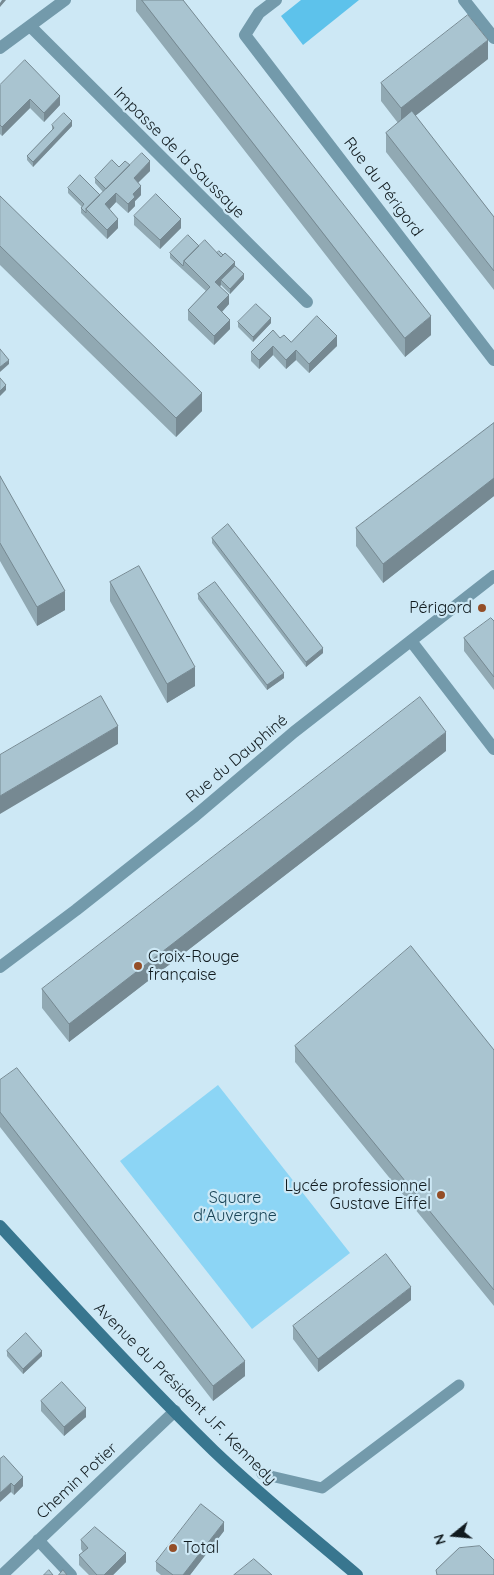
<!DOCTYPE html>
<html>
<head>
<meta charset="utf-8">
<style>
	body { margin:0 }
	#map { position:relative; width:494px; height:1575px; overflow:hidden; background:#cde8f5; font-family:Quicksand,sans-serif }
	canvas { display:block }
	.north { position:absolute; left:429px; top:1510px; width:50px; height:50px; -webkit-text-stroke:4px #cde8f5; paint-order:stroke; rotate:253deg; font-size:14px; font-weight:700; line-height:20px; text-align:center; color:#111b1f }
	.north::after { content:''; display:block; margin:auto; width:18px; height:22px; background:#111b1f; clip-path:polygon(50% 0,100% 100%,50% 72%,0 100%) }
</style>
</head>
<body>
<div id="map">
<canvas width="494" height="1575"></canvas>
<div class="north">N</div>
</div>
<script>
const ctx = document.querySelector('canvas').getContext('2d');
ctx.lineJoin = 'round';
function paint(path, color) {
  ctx.fillStyle = color;
  ctx.fill(path, 'evenodd');
}
function stroke(path, color, width, dash) {
  ctx.strokeStyle = color;
  ctx.lineWidth = width;
  ctx.lineCap = dash ? 'butt' : 'round';
  ctx.setLineDash(dash || []);
  ctx.stroke(path);
}
function write(font, color, halo, rows, align = 'center') {
  ctx.font = font + ' Quicksand,sans-serif';
  ctx.lineWidth = 4.5;
  ctx.setLineDash([]);
  ctx.textBaseline = 'middle';
  ctx.strokeStyle = halo;
  ctx.fillStyle = color;
  for (const [text, x, y, turn = 0] of rows) {
    ctx.save();
    ctx.translate(x, y);
    ctx.rotate((+turn || 0) * Math.PI / 180);
    ctx.textAlign = isNaN(turn) ? turn : align;
    if (halo) ctx.strokeText(text, 0, 0);
    ctx.fillText(text, 0, 0);
    ctx.restore();
  }
}
const green = new Path2D(`
	M218 1085 350 1253 252 1329 120 1161Z`);
const forest = new Path2D(`
	M301 0H359L303 45 281 16Z`);
const lane = new Path2D(`
	M262 1474 322 1488 459 1385`);
const street = new Path2D(`
	M276 0 259 13 245 35 494 360
	M464 0 494 38
	M30 26 307 302
	M0 48 65 0
	M411 641 494 749
	M0 967 76 910 195 816 294 732 494 576
	M38 1540 71 1575
	M2 1575 175 1411`);
const secondary = new Path2D(`
	M0 1226C70 1302 140 1379 214 1451 260 1495 309 1534 357 1575`);
const wall = new Path2D(`
	M136 0H183L431 335 405 357 136 11Z
	M488 59 415 116 494 217V290L386 152V133L398 123 381 101V83Z
	M0 85 60 105 44 122 30 108 2 136 0 134Z
	M52 125 72 126 33 167 27 160V156L52 130Z
	M130 165 150 171 138 182 141 195 135 201V206L128 213 116 202 109 209 118 228 107 239 81 213V208L82 207 68 193V188L100 195 103 192 95 183V178L119 167Z
	M0 196 202 411 176 437 0 265Z
	M134 216 181 228 160 249 134 225Z
	M199 246 217 253 235 266 244 279 230 294 221 285 220 286 229 304 222 312 230 329 214 345 188 320V310L206 291 170 258V253Z
	M238 322 271 323 253 342 238 327Z
	M280 338 291 342 337 346 309 373 296 360 286 369 273 355 259 369 251 361V352Z
	M494 423V496L383 583 356 546V528Z
	M0 476 65 610 37 626 0 561Z
	M212 538 323 653 306 667 212 543Z
	M110 582 195 686 167 703 110 601Z
	M198 594 284 678 267 690 198 599Z
	M494 621V690L464 651V638Z
	M446 751 69 1042 42 1008V989Z
	M295 1046 494 1050V1306L295 1062Z
	M0 1080 245 1376 213 1401 0 1127Z
	M411 1300 318 1372 293 1339V1326Z
	M7 1351 42 1356 23 1374 7 1356Z
	M41 1401 86 1417 64 1436 41 1411Z
	M0 1459 23 1486 14 1495 11 1492Z
	M224 1531 190 1575H161L156 1571V1562Z
	M81 1540 126 1562 113 1575H89L79 1565V1555L83 1552 81 1549Z`);
const shadedWall = new Path2D(`
	M2 0H6L0 7V3Z
	M488 40V59L401 127V108Z
	M60 96V105L44 122V113Z
	M30 99V108L2 136V127Z
	M72 121V126L33 167V162Z
	M150 161V171L134 187V178Z
	M141 186V195L135 201V206L128 213V204L133 194Z
	M116 193V202L105 214V204Z
	M118 219V228L107 239V230Z
	M181 219V228L160 249V240Z
	M235 262V271L221 280V285L215 291V282Z
	M244 274V279L230 294V289Z
	M229 295V304L217 317V307Z
	M431 316V335L405 357V338Z
	M271 318V323L253 342V337Z
	M230 320V329L214 345V336Z
	M337 336V346L309 373V364Z
	M273 346V355L259 369V360Z
	M296 350V360L286 369V360Z
	M9 360V364L0 372V367Z
	M6 385V390L0 396V391Z
	M202 393V411L176 437V418Z
	M494 478V496L383 583V564Z
	M65 591V610L37 626V607Z
	M323 648V653L306 667V662Z
	M195 667V686L167 703V684Z
	M284 673V678L267 690V685Z
	M118 726V744L0 814V796Z
	M446 732V751L69 1042V1024Z
	M411 1287V1300L318 1372V1359Z
	M42 1351V1356L23 1374V1369Z
	M245 1361V1376L213 1401V1386Z
	M86 1408V1417L64 1436V1427Z
	M23 1477V1486L14 1495V1486Z
	M11 1483V1492L0 1502V1493Z
	M224 1522V1531L190 1575H183Z
	M126 1553V1562L113 1575H104Z`);
const building = new Path2D(`
	M142 0H183L431 316 405 338Z
	M468 15 488 40 401 108 381 83Z
	M25 60 60 96 44 113 30 99 2 127 0 125V85Z
	M412 111 494 217V271L386 133Z
	M64 113 72 121 33 162 27 156 54 128 52 125Z
	M142 153 150 161 134 178 141 186 133 194 135 197 128 204 116 193 105 204 118 219 107 230 86 209Z
	M112 160 119 167 125 161 130 165 106 189 95 178Z
	M80 175 100 195 86 209V213L81 208 84 204 68 188Z
	M156 194 181 219 160 240 134 216Z
	M0 196 202 393 176 418 0 246Z
	M188 235 199 246 184 261 183 266 170 253Z
	M205 240 221 257 225 253 235 262 215 282 229 295 217 307 230 320 214 336 188 310 210 287 184 261Z
	M219 251 223 255 221 257 217 253Z
	M235 266 244 274 230 289 221 280Z
	M256 304 271 318 253 337 238 322Z
	M317 316 337 336 309 364 296 350 286 360 273 346 259 360 251 352 273 330 280 338 284 335 291 342Z
	M0 349 9 360 0 367Z
	M0 378 6 385 0 391Z
	M494 423V478L383 564 356 528Z
	M0 476 65 591 37 607 0 543Z
	M228 524 323 648 306 662 212 538Z
	M139 566 195 667 167 684 110 582Z
	M215 582 284 673 267 685 198 594Z
	M491 618 494 621V677L464 638Z
	M101 696 118 726 0 796V755Z
	M420 697 446 732 69 1024 42 989Z
	M411 946 494 1050V1290L295 1046Z
	M17 1068 245 1361 213 1386 0 1112V1080Z
	M386 1254 411 1287 318 1359 293 1326Z
	M26 1333 42 1351 23 1369 7 1351Z
	M62 1382 86 1408 64 1427 41 1401Z
	M4 1456 23 1477 14 1486 11 1483 0 1493V1459Z
	M201 1504 224 1522 183 1575H173L156 1562Z
	M95 1527 126 1553 104 1575H97L79 1555 88 1548 81 1540Z
	M480 1546 494 1560V1575H437L436 1570 459 1548Z
	M254 1559 272 1575H234Z
	M49 1570 53 1575H44Z
	M63 1570 67 1575H59Z`);
const markers = [
	[482,608,5,"#944e27"],
	[138,966,5,"#944e27"],
	[441,1195,5,"#944e27"],
	[173,1548,5,"#944e27"]
];
const streetNames = [
	["Impasse de la Saussaye",179,153,45],
	["Rue du Périgord",383,187,53],
	["Rue du Dauphiné",237,759,-40],
	["Avenue du Président J.F. Kennedy",185,1394,45],
	["Chemin Potier",77,1481,-43]
];
const poiNames = [
	["Périgord",472,608],
	["Croix-Rouge",148,957,"left"],
	["française",148,975,"left"],
	["Lycée professionnel",431,1186],
	["Gustave Eiffel",431,1204],
	["Total",183,1548,"left"]
];
const parkNames = [
	["Square",235,1198],
	["d'Auvergne",235,1216]
];
paint(green, '#8cd5f5');
paint(forest, '#5dc2eb');
stroke(lane, '#739aab', 11);
stroke(street, '#739aab', 12);
stroke(secondary, '#38768f', 12);
paint(wall, '#91a9b3');
paint(shadedWall, '#768992');
paint(building, '#a9c4d0');
stroke(building, '#768992', 1);
for (const [x, y, r, color] of markers) {
  const dot = new Path2D();
  dot.arc(x, y, r, 0, 2 * Math.PI);
  ctx.fillStyle = color;
  ctx.fill(dot);
  stroke(dot, '#cde8f5', 2);
}
write('16px', '#111b1f', '#cde8f5', streetNames);
write('16px', '#111b1f', '#cde8f5', poiNames, 'right');
write('16px', '#194456', '#cde8f5', parkNames);
</script>
</body>
</html>
